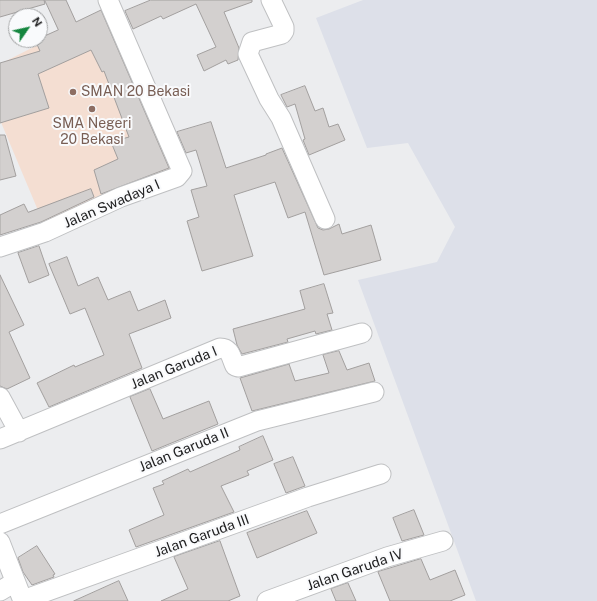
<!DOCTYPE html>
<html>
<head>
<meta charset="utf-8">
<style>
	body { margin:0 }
	#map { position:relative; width:597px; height:601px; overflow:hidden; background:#ecedef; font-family:"Public Sans",sans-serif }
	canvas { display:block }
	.north { position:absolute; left:8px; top:8px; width:40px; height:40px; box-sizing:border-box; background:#f9fafc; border:1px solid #a1a2a3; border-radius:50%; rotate:56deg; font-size:11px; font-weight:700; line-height:16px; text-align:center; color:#1d1d1e }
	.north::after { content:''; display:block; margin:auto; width:14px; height:18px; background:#15863f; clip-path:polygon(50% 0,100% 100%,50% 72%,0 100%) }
</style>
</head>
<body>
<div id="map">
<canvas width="597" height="601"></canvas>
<div class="north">N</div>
</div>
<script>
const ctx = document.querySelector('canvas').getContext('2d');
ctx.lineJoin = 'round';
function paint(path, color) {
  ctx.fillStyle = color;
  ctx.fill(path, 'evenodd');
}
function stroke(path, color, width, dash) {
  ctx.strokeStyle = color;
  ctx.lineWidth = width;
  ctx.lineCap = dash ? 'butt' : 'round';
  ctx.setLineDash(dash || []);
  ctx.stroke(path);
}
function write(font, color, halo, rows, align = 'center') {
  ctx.font = font + ' "Public Sans",sans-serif';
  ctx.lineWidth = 4;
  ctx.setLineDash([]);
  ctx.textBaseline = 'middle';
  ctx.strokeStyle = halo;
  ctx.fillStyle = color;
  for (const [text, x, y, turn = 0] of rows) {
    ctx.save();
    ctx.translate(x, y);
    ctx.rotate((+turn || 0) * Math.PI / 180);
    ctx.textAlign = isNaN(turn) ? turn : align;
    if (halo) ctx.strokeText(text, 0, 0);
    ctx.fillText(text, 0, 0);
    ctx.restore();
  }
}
const built = new Path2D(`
	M363 0H597V601H476L358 280 437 262 455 227 408 143 367 148 316 18Z`);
const education = new Path2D(`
	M113 7 177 174 45 227 0 120V64Z`);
const building = new Path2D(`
	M0 0H44L45 4 0 17Z
	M45 0H66L76 22 101 10 169 168 101 194 94 170 118 159 111 142 129 137 104 71 102 72 91 50 38 74 49 108 0 123V63L40 51 35 40H40V38L58 30Z
	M151 0H252V2L224 12 239 48 238 60 228 64 226 60 204 71 197 55 216 47 196 4 163 19 161 16 133 29 125 11Z
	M305 86 315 111 323 108 329 127 338 124 345 140 309 155 303 140 305 139 295 104 287 107 281 95Z
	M211 122 226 168 266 155V154L282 148 318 228 323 230 329 229 339 224 342 234 371 225 381 260 324 275 305 212 288 218 275 182 234 195 253 256 202 271 187 221 199 217 191 190 207 186 196 150 186 153 177 132Z
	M0 135H5L16 176 0 180Z
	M91 189 94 197 41 222 0 235V215L24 204 28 212Z
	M39 246 49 275 29 283 18 253Z
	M67 257 78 286 98 277 108 300 130 291 138 311 165 300 171 318 129 334 142 368 49 407 37 383 74 365 75 367 104 355 85 308 70 314 49 264Z
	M0 275 24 325 9 332 30 378 7 389 0 386Z
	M324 284 333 313 327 314 332 330 316 334 315 331 287 339 288 342 242 354 237 345 233 329 305 309 300 291Z
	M339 351 347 370 369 363 375 381 252 411 240 378 289 364 295 381 329 373 323 355Z
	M150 389 163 419 209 401 218 424 152 451 130 397Z
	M263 436 273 460 247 471 249 475 221 486 234 512 136 547 129 530 164 515 153 488 164 484 162 481 188 469 190 472 240 450 239 447Z
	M293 457 305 486 286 493 274 464Z
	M414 510 424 535 402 541 393 518Z
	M307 511 317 533 257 558 247 533Z
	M220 541 240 596 228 601H161L188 589 174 557Z
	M37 546 55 574 53 575 54 577 32 585 23 572 18 558Z
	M421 559 430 580 455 570 465 595 450 601H390L378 572Z
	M119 581 128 601H74Z
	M348 583 356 601H336L331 589Z`);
const minor = new Path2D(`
	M271 0 284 27V31L282 34 252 42 248 54 269 99 281 118 325 219
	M0 247 45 232 121 197 177 177 182 171 108 0
	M0 397 19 432
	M0 439 220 348C231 348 231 358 235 366L238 367 362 333
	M0 524 257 421 374 392
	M0 542 23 601
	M0 591 15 582
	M23 600 308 497 381 474
	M267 601 387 557 443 541`);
const markers = [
	[73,92,4,"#8d6e63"],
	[92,109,4,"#8d6e63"]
];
const educationNames = [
	["SMAN 20 Bekasi",81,92],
	["SMA Negeri",92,124,"center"],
	["20 Bekasi",92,140,"center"]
];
const streetNames = [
	["Jalan Swadaya I",112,204,-23],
	["Jalan Garuda I",174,368,-22],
	["Jalan Garuda II",184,450,-22],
	["Jalan Garuda III",202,536,-20],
	["Jalan Garuda IV",355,570,-19]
];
paint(built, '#dde0e9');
paint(education, '#f4ded2');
paint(building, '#d3d0cf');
stroke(building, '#a29f9e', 1);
stroke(minor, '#bfc0c2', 21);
stroke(minor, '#fff', 19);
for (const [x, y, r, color] of markers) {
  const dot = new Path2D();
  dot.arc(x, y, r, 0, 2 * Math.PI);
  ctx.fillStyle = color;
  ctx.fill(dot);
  stroke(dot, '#f9fafc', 1.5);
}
write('14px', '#785e54', '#f9fafc', educationNames, 'left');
write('14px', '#1d1d1e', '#f9fafc', streetNames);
</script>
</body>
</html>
